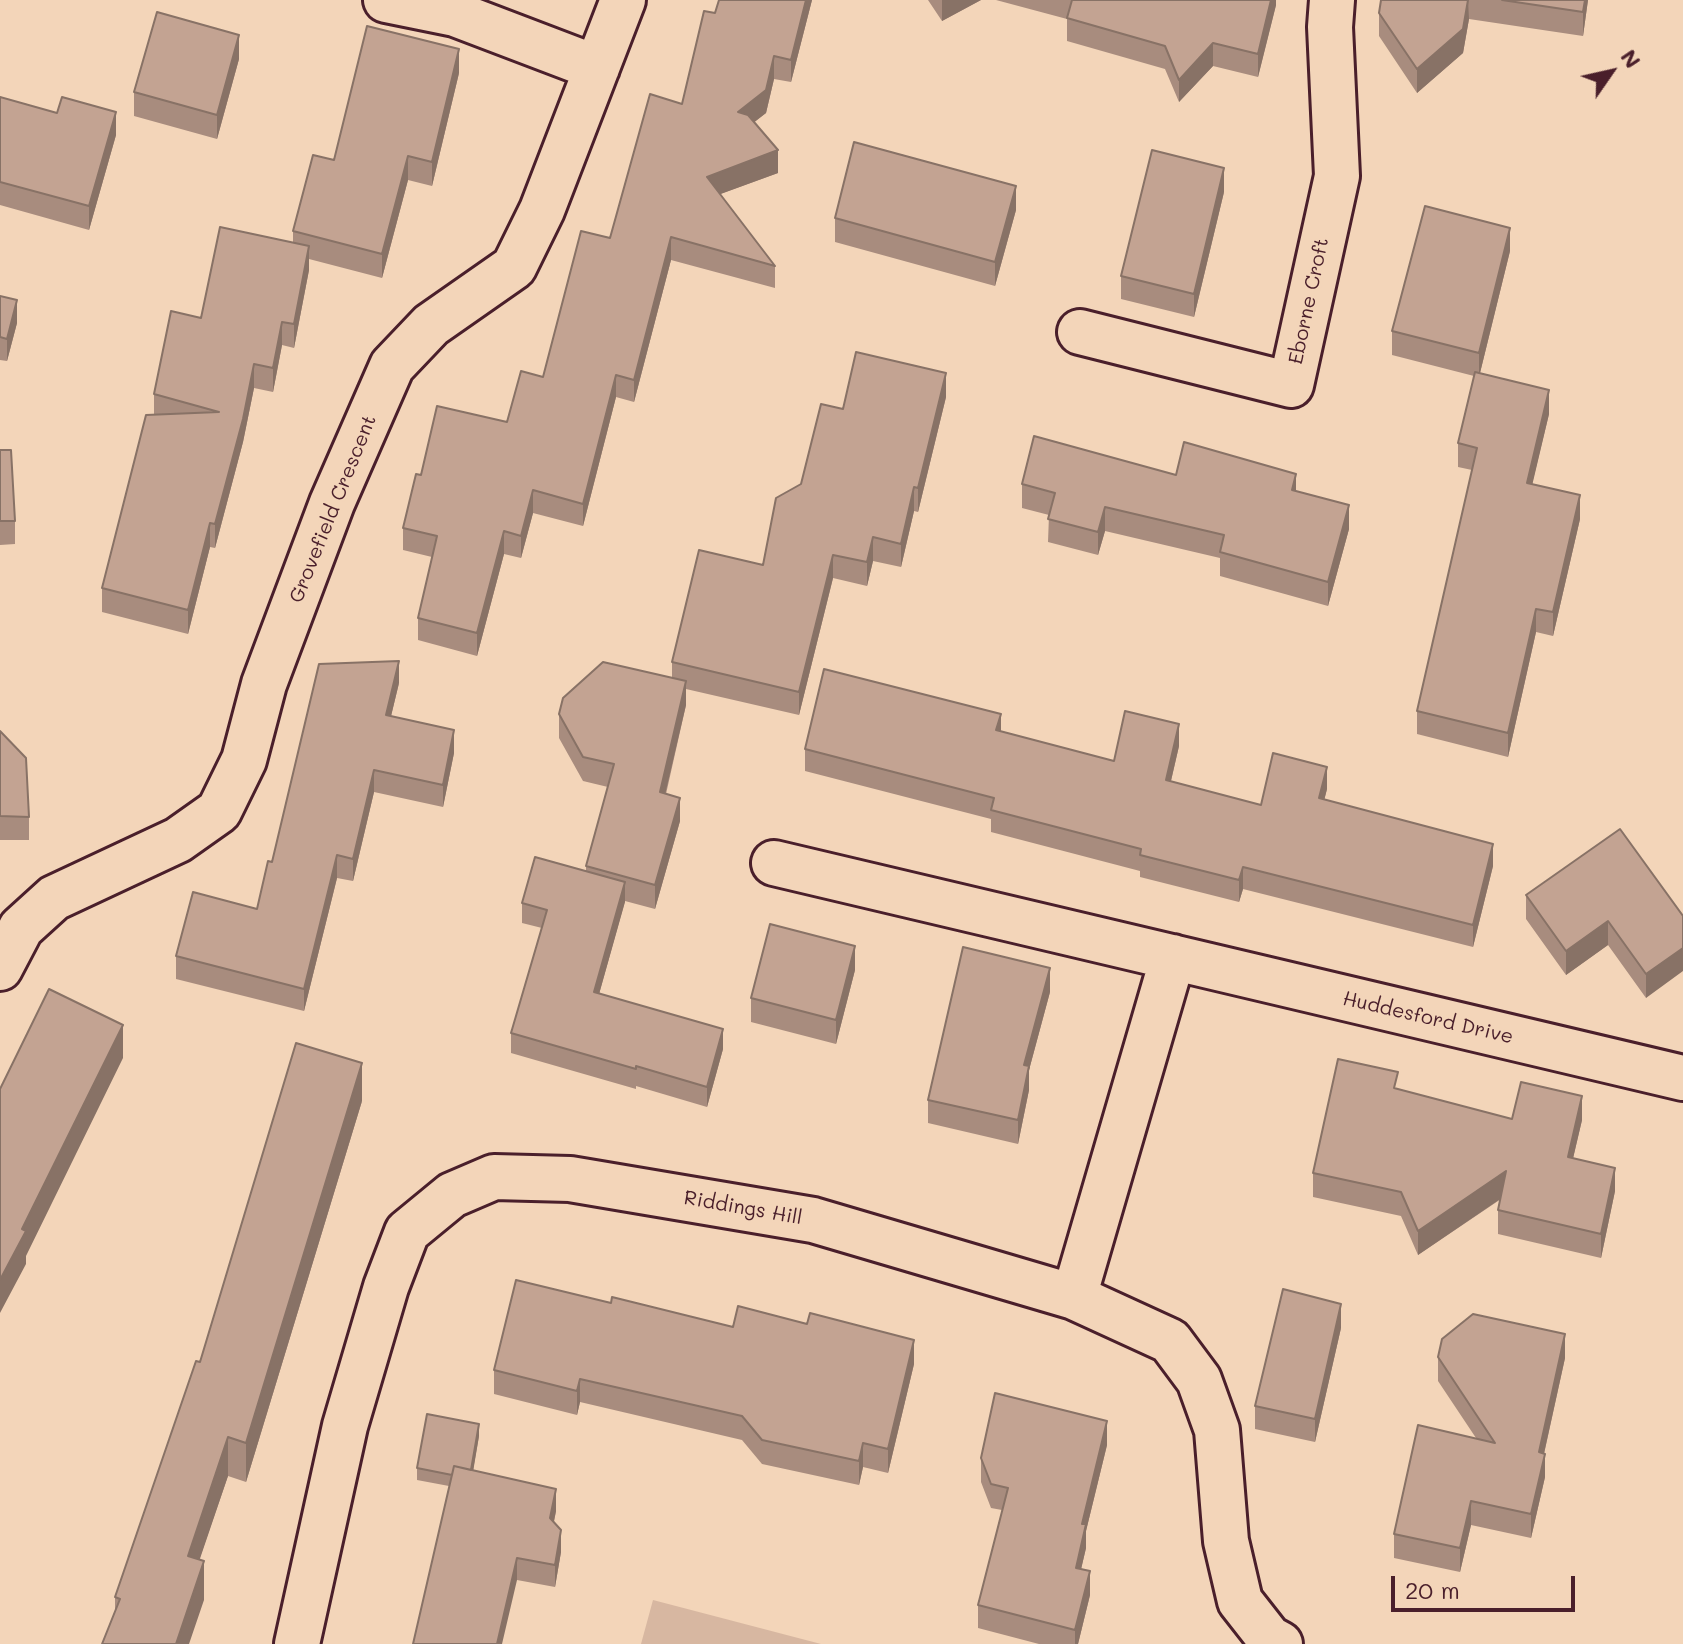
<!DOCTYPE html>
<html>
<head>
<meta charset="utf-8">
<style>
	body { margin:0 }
	#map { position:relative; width:1683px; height:1644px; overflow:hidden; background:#f3d5b9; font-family:Mali,sans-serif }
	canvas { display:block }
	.north { position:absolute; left:1571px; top:32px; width:80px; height:80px; -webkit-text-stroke:6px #f3d5b9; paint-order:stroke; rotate:56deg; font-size:22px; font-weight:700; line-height:32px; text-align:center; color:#4a1f2b }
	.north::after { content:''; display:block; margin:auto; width:28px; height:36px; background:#4a1f2b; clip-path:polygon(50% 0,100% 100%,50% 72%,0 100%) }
	.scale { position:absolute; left:1391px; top:1576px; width:184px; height:36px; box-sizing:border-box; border:4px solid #4a1f2b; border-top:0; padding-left:10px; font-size:24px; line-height:28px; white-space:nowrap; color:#4a1f2b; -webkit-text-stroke:6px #f3d5b9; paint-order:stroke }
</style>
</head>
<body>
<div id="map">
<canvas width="1683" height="1644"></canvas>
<div class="north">N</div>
<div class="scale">20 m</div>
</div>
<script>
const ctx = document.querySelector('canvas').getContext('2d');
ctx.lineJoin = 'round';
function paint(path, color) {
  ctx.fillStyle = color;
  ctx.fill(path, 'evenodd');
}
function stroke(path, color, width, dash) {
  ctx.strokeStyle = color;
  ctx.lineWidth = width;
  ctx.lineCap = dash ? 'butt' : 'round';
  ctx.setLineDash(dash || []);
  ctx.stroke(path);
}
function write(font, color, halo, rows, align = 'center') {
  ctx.font = font + ' Mali,sans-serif';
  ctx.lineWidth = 6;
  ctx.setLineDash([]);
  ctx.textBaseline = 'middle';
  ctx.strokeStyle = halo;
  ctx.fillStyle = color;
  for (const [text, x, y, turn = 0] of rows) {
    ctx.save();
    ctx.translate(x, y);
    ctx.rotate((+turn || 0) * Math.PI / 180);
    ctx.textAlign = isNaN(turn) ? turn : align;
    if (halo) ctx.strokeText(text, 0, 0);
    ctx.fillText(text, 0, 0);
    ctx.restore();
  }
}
const green = new Path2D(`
	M653 1600 821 1644H641Z`);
const minor = new Path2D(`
	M386 0 455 14 597 68
	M1080 332 1291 385 1337 176 1330 27 1332 0
	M774 863 1683 1078
	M0 968 21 928 54 898 178 840 219 811 244 760 264 684 332 503 392 366 431 325 514 267 542 210 623 0
	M1074 1297 1173 957
	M297 1644 345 1426 386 1287 407 1232 452 1195 494 1177 570 1179 813 1220 1074 1297 1170 1341 1199 1380 1217 1430 1226 1541 1240 1601 1269 1638 1280 1644`);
const wall = new Path2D(`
	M719 0H812L791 82 774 79 766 113 754 122 778 173 720 194 775 266V288L671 260 634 402 616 397 583 526 533 513 521 558 504 554 477 656 418 640V618L432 557 403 550V528L421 475 507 422 543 377 610 238 682 104 715 13Z
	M928 0H981L942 21Z
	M996 0H1276V5L1258 77 1213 66 1179 102 1165 69 1067 41V19Z
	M1381 0H1588L1583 36 1469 19 1463 53 1417 93 1379 36V13Z
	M239 59 217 139 134 116V92Z
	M459 73 432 186 408 180 382 278 309 259V270L294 348 282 345 273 392 254 388 243 442 215 548 210 547 188 634 102 612V588L154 415V394L201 318 293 243V231L334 160Z
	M0 97 116 135 89 230 0 205Z
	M1224 192 1194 317 1121 299V276Z
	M1016 210 995 286 835 242V218Z
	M1510 251 1480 373 1549 414 1532 484 1580 519 1553 636 1536 632 1508 757 1417 734V711L1472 470 1458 467V443L1474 376 1392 355V331Z
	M0 296 17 323 7 361 0 360Z
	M946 397 918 512 914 511 901 567 873 561 867 586 833 578 799 715 686 689V705L666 794 680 821 655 909 625 901 599 994 723 1049 707 1107 636 1086V1089L511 1053V1033L542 928 522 923V903L586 871V866L608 787 583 781 559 738V714L672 678V662L763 565 801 484 843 409Z
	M0 450 15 521V544L0 545Z
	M1176 475 1296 491 1349 529 1328 606 1220 576V558L1105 531 1098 555 1048 542 1049 515 1022 508V484Z
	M399 683 391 716 454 753 443 807 374 792 353 881 337 878 304 1011 176 979V956L257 909 272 862Z
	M0 731 29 817V840H0Z
	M1001 731 1114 761 1179 746 1171 781 1261 805 1327 789 1324 800 1493 866 1473 947 1243 889 1239 902 1140 877V871L991 832V819L805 771V749Z
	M1526 895 1683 916 1646 998 1608 945 1566 975 1526 919Z
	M855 970 836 1044 751 1022V998Z
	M1050 992 1029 1070V1090L1018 1144 928 1123V1100Z
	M1398 1089 1512 1119 1582 1120 1573 1158 1615 1191 1601 1258 1498 1234V1210L1501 1199 1418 1255 1401 1216 1313 1197V1173Z
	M362 1101 246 1482 228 1476 199 1560 204 1600 115 1611V1597L200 1362Z
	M611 1303 914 1364 888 1473 863 1467 859 1485 762 1464 742 1440 580 1402 577 1415 494 1394V1370Z
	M1341 1328 1315 1442 1255 1429V1406Z
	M1438 1357 1565 1358 1544 1454 1545 1477 1531 1538 1471 1525 1460 1572 1394 1558V1534L1476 1438 1438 1381Z
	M479 1436 473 1470 556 1511 554 1522 561 1552 555 1587 517 1580 449 1486 417 1480V1468Z
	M1107 1445 1086 1531V1548L1081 1569 1090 1595 1078 1644H1039L978 1628V1605L1002 1510 991 1508 981 1482V1458Z`);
const shadedWall = new Path2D(`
	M806 0H812L791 82V60Z
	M942 0H981L942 21Z
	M1271 0H1276V5L1258 77V54Z
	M1468 0 1469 19 1463 53 1417 93V69Z
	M1585 0H1588L1583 36V12Z
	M239 35V59L217 139V115Z
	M1213 43V66L1179 102V80Z
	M459 49V73L432 186V162Z
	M774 56V79L766 113 738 135V112Z
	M116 112V135L89 230V206Z
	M778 150V173L707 199V177Z
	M408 156V180L382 278V254Z
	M1224 168V192L1194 317V294Z
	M1016 186V210L995 286V262Z
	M1510 228V251L1479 377V353Z
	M671 237V260L634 402V380Z
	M309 246V270L294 348V324Z
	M17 300V323L7 361V339Z
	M282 322V345L273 392V368Z
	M254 364V388L243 442 215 548V524Z
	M946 373V397L918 512V488Z
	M616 375V397L583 526V504Z
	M1549 390V414L1527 507V483Z
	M1296 474V498L1292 490Z
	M914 487V511L901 567V544Z
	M533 490V513L521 558V536Z
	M1580 495V519L1553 636V612Z
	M1349 505V529L1328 606V582Z
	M1105 507V531L1098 555V532Z
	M210 523V547L188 634V610Z
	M504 531V554L477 656V633Z
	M873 537V561L867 586V562Z
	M833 555V578L799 715V692Z
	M1536 609V632L1508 757V733Z
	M399 661V683L386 737V715Z
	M686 681V705L660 816V792Z
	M1001 714V736L996 730Z
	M1179 724V746L1166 802V780Z
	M454 730V753L443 807V785Z
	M1327 767V789L1319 821V798Z
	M374 770V792L353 881V859Z
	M680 798V821L655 909V885Z
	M1493 844V866L1473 947V925Z
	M337 855V878L304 1011V989Z
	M1243 867V889L1239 902V880Z
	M625 882V902L594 1012V992Z
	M1608 921V945L1566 975V951Z
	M855 946V970L836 1044V1020Z
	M1683 948V971L1646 998V974Z
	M1050 968V992L1029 1070V1090L1018 1144V1120L1024 1065Z
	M123 1025V1058L26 1256V1264L0 1313V1280L22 1229Z
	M723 1029V1049L707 1107V1087Z
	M362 1063V1101L246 1482V1443Z
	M1582 1096V1120L1568 1180V1157Z
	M1615 1168V1191L1601 1258V1234Z
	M1506 1171V1195L1418 1255V1231Z
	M1341 1304V1328L1315 1442V1419Z
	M1565 1334V1358L1539 1476V1452Z
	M914 1340V1364L888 1473V1449Z
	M580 1379V1402L577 1415V1391Z
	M1107 1421V1445L1086 1531V1548L1076 1591V1568L1082 1524Z
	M479 1424V1436L470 1490V1478Z
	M228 1437V1476L188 1594V1556Z
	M863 1443V1467L859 1485V1461Z
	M1545 1454V1477L1531 1538V1514Z
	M556 1489V1511L550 1539V1518Z
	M1471 1501V1525L1460 1572V1548Z
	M561 1530V1552L555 1587V1565Z
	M517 1558V1580L502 1644H497Z
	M204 1561V1600L189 1644H176Z
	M1090 1571V1595L1078 1644H1075V1630Z`);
const building = new Path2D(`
	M719 0H806L791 60 774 56 766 90 738 112 748 115 778 150 707 177 775 266 671 237 634 380 616 375 583 504 533 490 521 536 504 531 477 633 418 618 437 536 403 528 416 474 421 475 437 406 507 422 521 371 543 377 581 231 610 238 650 94 682 104 704 11 715 13Z
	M1072 0H1271L1258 54 1213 43 1179 80 1165 46 1067 18Z
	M1381 0H1468L1463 29 1417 69 1379 13Z
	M1502 0H1585L1583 12Z
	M157 12 239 35 217 115 134 92Z
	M367 26 459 49 432 162 408 156 382 254 293 231 313 155 334 160Z
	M0 97 57 113 62 97 116 112 89 206 0 182Z
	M854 142 1016 186 995 262 835 218Z
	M1152 150 1224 168 1194 294 1121 276Z
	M1425 206 1510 228 1479 353 1392 331Z
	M220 227 309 246 294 324 282 322 273 368 254 364 243 419 215 524 210 523 188 610 102 588 146 415 219 412 154 394 171 311 201 318Z
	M0 296 17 300 7 339 0 337Z
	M856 352 946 373 918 488 914 487 901 544 873 537 867 562 833 555 799 692 672 662 699 550 763 565 776 498 801 484 821 404 843 409Z
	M1475 372 1549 390 1527 483 1580 495 1553 612 1536 609 1508 733 1417 711 1477 448 1458 443Z
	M1034 436 1176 475 1184 442 1296 474 1292 490 1349 505 1328 582 1220 552 1224 535 1105 507 1098 532 1048 519 1055 493 1022 484Z
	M0 450H11L15 521H0Z
	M399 661 386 715 454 730 443 785 374 770 353 859 337 855 304 989 176 956 193 892 257 909 268 861 272 862 319 664Z
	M603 662 686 681 660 792 680 798 655 885 586 866 614 764 583 757 559 714 563 698Z
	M824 669 1001 714 996 730 1114 761 1125 711 1179 724 1166 780 1261 805 1273 753 1327 767 1319 798 1493 844 1473 925 1243 867 1239 880 1140 855 1141 849 991 810 994 798 805 749Z
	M0 731 26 758 29 817 0 816Z
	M1620 829 1683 916V948L1646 974 1608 921 1566 951 1526 895Z
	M535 857 625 882 594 992 723 1029 707 1087 636 1066V1069L511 1033 547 910 522 903Z
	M770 924 855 946 836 1020 751 998Z
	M963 947 1050 968 1024 1065 1029 1066 1018 1120 928 1100Z
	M49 989 123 1025 22 1229 26 1231 0 1280V1089Z
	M296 1043 362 1063 246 1443 228 1437 188 1556 204 1561 176 1644H102L120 1599 115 1597 196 1361 200 1362Z
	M1338 1059 1398 1072 1394 1088 1512 1119 1521 1082 1582 1096 1568 1157 1615 1168 1601 1234 1498 1210 1506 1171 1418 1231 1401 1192 1313 1173Z
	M516 1280 611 1303 612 1297 733 1327 738 1306 807 1324 810 1313 914 1340 888 1449 863 1443 859 1461 762 1440 742 1416 580 1379 577 1391 494 1370Z
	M1283 1289 1341 1304 1315 1419 1255 1406Z
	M1473 1314 1565 1334 1539 1452 1545 1454 1531 1514 1471 1501 1460 1548 1394 1534 1418 1425 1495 1443 1438 1357 1442 1339Z
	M995 1393 1107 1421 1082 1524H1086L1076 1568 1090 1571 1075 1630 978 1605 1008 1488 991 1484 981 1458Z
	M427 1414 479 1424 471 1470 454 1466 452 1475 417 1468Z
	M454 1466 556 1489 550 1518 561 1530 555 1565 517 1558 497 1644H413Z`);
const streetNames = [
	["Eborne Croft",1309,301,-78],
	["Grovefield Crescent",333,509,-68],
	["Huddesford Drive",1428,1018,13],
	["Riddings Hill",743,1208,10]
];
paint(green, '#d7b7a1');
stroke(minor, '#4a1f2b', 50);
stroke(minor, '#f3d5b9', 44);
paint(wall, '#a88c7e');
paint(shadedWall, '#887266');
paint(building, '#c3a392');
stroke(building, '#887266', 2);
write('20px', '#4a1f2b', '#f3d5b9', streetNames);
</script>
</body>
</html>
